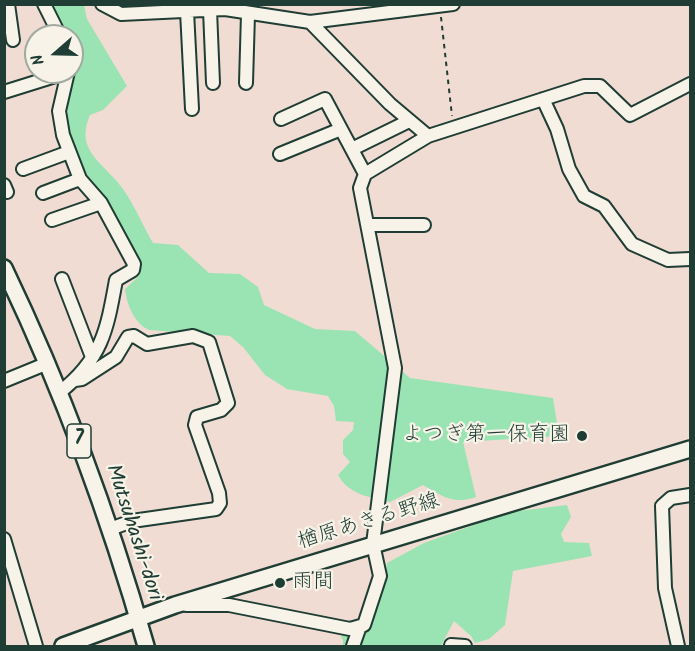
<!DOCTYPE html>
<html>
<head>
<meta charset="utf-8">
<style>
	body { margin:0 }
	#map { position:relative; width:695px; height:651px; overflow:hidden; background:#f0dcd2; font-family:Kalam,sans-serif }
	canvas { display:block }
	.frame { position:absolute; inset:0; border:6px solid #1f3d34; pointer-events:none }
	.north { position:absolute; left:24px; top:24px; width:60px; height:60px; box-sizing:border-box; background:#f7f3e8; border:2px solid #a1aaa0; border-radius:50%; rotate:250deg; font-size:16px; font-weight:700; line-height:24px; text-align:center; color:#1f3d34 }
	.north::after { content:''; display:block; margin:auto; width:21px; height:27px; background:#1f3d34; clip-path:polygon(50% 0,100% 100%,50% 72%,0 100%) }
</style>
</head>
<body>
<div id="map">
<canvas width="695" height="651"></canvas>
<div class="frame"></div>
<div class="north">N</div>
</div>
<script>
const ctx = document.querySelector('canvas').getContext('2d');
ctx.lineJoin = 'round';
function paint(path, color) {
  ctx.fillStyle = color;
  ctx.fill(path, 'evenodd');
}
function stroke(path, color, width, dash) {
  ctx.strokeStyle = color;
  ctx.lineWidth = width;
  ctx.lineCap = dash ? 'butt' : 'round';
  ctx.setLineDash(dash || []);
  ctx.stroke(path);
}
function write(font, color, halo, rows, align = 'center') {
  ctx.font = font + ' Kalam,"Klee One",sans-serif';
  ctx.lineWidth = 4.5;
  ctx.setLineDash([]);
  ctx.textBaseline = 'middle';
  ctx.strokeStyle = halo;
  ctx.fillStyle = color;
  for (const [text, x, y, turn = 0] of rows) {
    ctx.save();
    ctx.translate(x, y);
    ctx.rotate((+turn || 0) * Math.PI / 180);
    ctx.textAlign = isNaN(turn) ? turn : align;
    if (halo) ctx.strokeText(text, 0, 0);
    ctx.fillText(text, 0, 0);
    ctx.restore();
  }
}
const green = new Path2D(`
	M47 5H84L87 19 127 86 103 110 90 115C74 152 105 163 123 189 135 206 143 226 153 243L178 245 209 273 240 274 258 287 264 305 315 329 355 331 410 378 553 398 559 436 463 442 476 497C453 505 442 496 423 485L390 502C370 497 349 495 338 475L350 462 343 454V440L353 430 354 422 336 421 334 406 328 396 287 389 265 375 243 347 230 336 149 330C134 323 127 305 125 289L138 277 115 219 86 179 61 122 68 102 72 36H62Z
	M567 505 571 517 561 534 564 542 589 543 592 556 513 571 505 625 489 639 475 643 471 636 454 621 441 646H343V640L341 637 352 623 374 616 383 592 387 563 424 543 510 512Z`);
const path = new Path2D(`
	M441 17 452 116`);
const minor = new Path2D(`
	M8 4 13 40
	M44 4 60 36
	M102 4 121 14 225 9 310 22 453 4
	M210 10 213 83
	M187 11 192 109
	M310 22 390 104 428 136
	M246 83 248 14
	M4 92 68 72
	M543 99 557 129 569 169 584 196 604 206 632 244 668 260 690 259
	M281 119 325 99 365 174
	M352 149 409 121
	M280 154 341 129
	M23 169 69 152
	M4 185 7 192
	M43 193 80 179
	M52 220 101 203
	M369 225H424
	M62 279 92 357
	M75 380 82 379 116 357 128 337 134 336 147 344 193 336 209 342 228 403 221 410 197 417 195 425 219 493 220 503 216 509 132 521 110 529
	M4 381 48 363
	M60 392C102 359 107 330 116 280L133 270 134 264 101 203 80 179 63 135 59 111 68 72
	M4 539 36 646
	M186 605H229L350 629 364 625 380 576 373 544 395 368 360 188 365 174 428 136 584 86H600L630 115 690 84
	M451 645 465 646
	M353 646 359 629
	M678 646 665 588 662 506 671 498 690 495`);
const major = new Path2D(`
	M4 268C63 391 109 516 146 646
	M63 646 175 605 690 449`);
const markers = [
	[582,436,6,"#1f3d34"],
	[280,583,6,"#1f3d34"]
];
const shields = [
	[79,441,24]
];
const shieldNames = [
	["7",79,441]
];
const poiNames = [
	["よつぎ第一保育園",570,436],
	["雨間",292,583,"left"]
];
const streetNames = [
	["楢原あきる野線",369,523,-17],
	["Mutsuhashi-dori",132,533,72]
];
paint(green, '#9ae4b3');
stroke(minor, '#1f3d34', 16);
stroke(major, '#1f3d34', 20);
stroke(path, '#1f3d34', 2, [4.5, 4.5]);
stroke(minor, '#f7f3e8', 12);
stroke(major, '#f7f3e8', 15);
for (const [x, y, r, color] of markers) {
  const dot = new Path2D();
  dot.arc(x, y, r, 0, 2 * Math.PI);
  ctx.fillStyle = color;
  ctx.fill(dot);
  stroke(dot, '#f7f3e8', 2);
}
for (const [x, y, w] of shields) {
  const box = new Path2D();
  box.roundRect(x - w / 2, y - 17, w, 34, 4.5);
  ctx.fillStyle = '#f7f3e8';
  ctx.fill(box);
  stroke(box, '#1f3d34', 1.5);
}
write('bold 20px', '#1f3d34', null, shieldNames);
write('21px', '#1f3d34', '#f7f3e8', poiNames, 'right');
write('21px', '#1f3d34', '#f7f3e8', streetNames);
</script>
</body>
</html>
